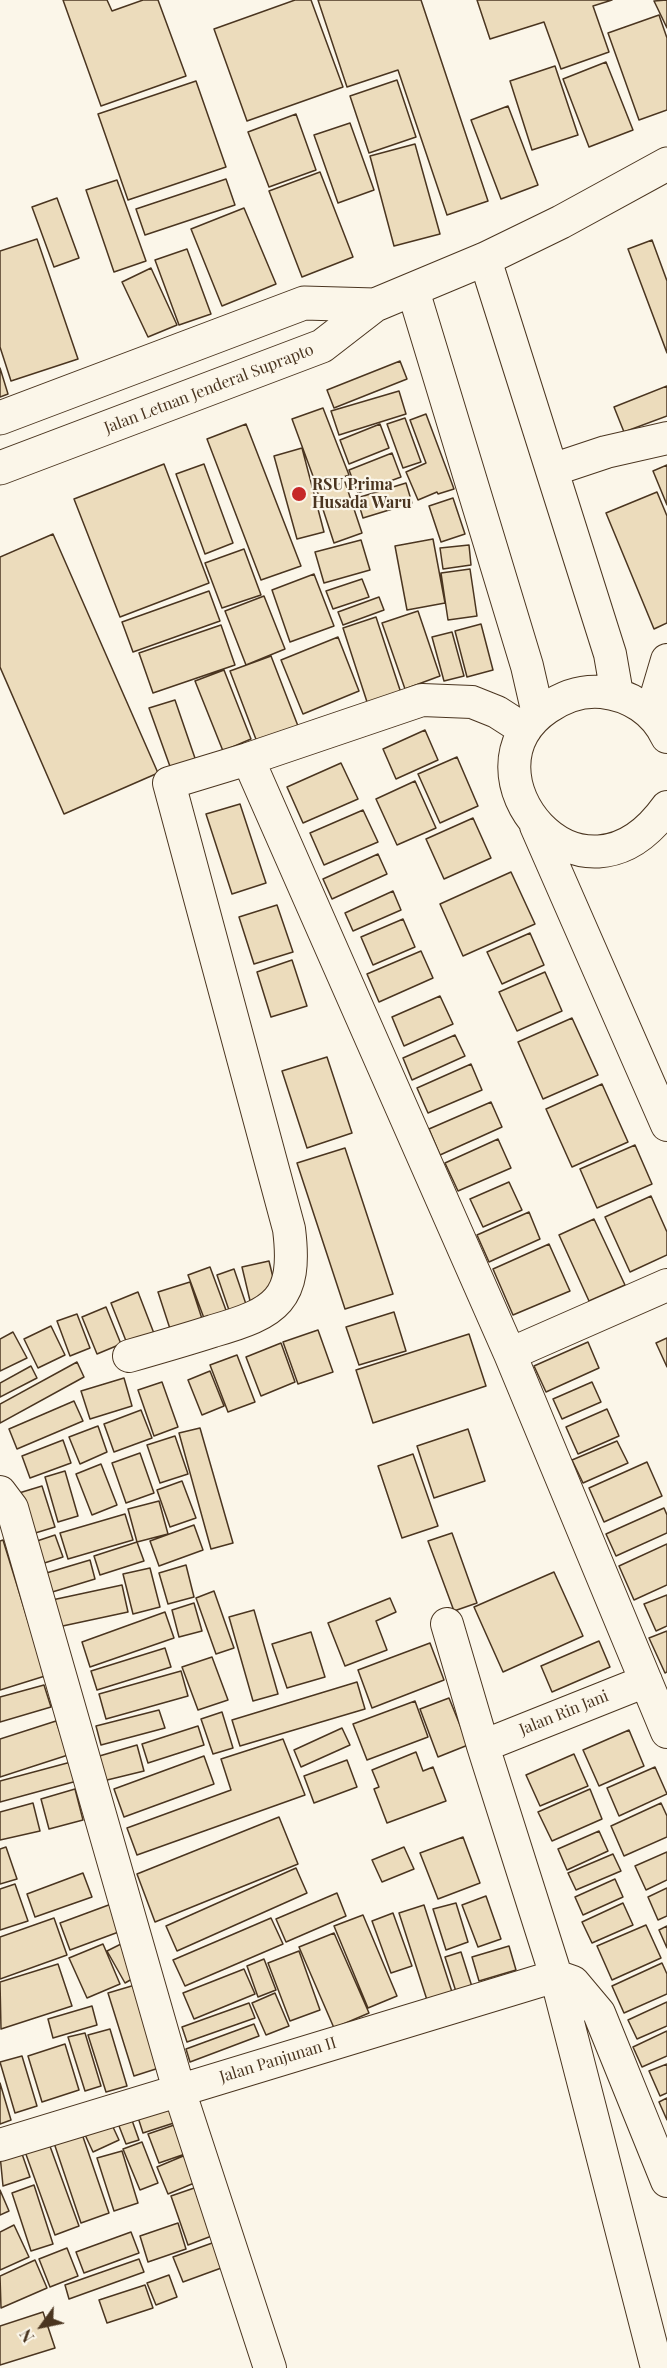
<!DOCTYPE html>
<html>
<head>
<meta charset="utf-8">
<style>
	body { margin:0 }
	#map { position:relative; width:667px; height:2368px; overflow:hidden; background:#fbf6e9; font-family:"Playfair Display",serif }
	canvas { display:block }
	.north { position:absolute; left:12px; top:2296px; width:60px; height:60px; -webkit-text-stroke:4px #fbf6e9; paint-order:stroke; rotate:237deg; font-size:16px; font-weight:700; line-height:24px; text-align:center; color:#4a3520 }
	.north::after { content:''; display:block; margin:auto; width:21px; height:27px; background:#4a3520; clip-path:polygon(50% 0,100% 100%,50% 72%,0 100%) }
</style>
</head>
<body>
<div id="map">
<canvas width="667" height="2368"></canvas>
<div class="north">N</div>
</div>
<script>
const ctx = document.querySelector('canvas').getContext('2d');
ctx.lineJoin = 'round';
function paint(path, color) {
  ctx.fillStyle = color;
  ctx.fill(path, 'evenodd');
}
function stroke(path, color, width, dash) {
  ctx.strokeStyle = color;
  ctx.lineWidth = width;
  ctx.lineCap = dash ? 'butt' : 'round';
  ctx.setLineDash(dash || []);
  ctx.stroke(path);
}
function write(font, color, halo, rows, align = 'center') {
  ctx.font = font + ' "Playfair Display",serif';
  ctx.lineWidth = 4.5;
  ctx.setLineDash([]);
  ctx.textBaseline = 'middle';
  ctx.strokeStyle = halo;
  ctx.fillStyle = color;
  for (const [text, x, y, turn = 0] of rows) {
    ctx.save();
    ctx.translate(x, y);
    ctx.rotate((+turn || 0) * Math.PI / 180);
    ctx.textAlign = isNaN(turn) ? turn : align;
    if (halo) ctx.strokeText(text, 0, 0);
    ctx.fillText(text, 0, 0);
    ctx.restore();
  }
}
const building = new Path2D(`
	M63 0H107L112 11 143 0H158L186 76 101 106Z
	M295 0H311L343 87 247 121 214 29Z
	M318 0H421L488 201 447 215 398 70 347 87Z
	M477 0H612L593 6 609 52 561 69 544 22 490 39Z
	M667 0V28L654 1Z
	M659 15 667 38V110L639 120 608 33Z
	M606 62 633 130 589 147 563 79Z
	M555 66 578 135 532 150 510 81Z
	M397 80 416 137 369 153 350 96Z
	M196 81 226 167 128 200 98 114Z
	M508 106 538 185 501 199 471 120Z
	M296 114 316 170 269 187 248 132Z
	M350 123 374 190 338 203 314 135Z
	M415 144 440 234 394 246 370 156Z
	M320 172 353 257 302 277 269 191Z
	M226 179 235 205 145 235 136 209Z
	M117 180 146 261 114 272 86 190Z
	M57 198 79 258 54 267 32 207Z
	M244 208 276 284 222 306 191 229Z
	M37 239 78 359 11 381 0 347V251Z
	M652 240 667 281V353L628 249Z
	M187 249 211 314 179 325 155 260Z
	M151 268 177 325 148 337 122 282Z
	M400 361 407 379 334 408 327 390Z
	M0 368 8 394 0 397Z
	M667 386V416L624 432 614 407Z
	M399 391 406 414 339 435 331 411Z
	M323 408 349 475 317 487 292 419Z
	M426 414 454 489 438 494 437 492 418 500 406 472 426 463 410 420Z
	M405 418 421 462 403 468 387 424Z
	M246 424 301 566 261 580 207 439Z
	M380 424 389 448 349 464 340 440Z
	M302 448 324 532 297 539 274 456Z
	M392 453 401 477 358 493 349 470Z
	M164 464 209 583 120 617 74 499Z
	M204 464 233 543 205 554 176 474Z
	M667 465V505L653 471Z
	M345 482 362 533 334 543 317 491Z
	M406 483 412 503 363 518 357 498Z
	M657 492 667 516V623L654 629 606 513Z
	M453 498 465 534 441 542 429 506Z
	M53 534 158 773 64 814 0 667V557Z
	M433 539 445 603 407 610 395 546Z
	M361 540 370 570 324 583 315 552Z
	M469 545 471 565 443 569 440 548Z
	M244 549 261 595 222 608 205 563Z
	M470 569 477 616 448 620 441 573Z
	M314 574 334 626 290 642 272 590Z
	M362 579 369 597 333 609 326 591Z
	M209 591 220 621 133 652 122 622Z
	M264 596 285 649 246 665 225 611Z
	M379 597 384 610 343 625 338 612Z
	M418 611 440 676 405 689 382 623Z
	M376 617 401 693 368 705 343 628Z
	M481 624 493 670 467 677 455 631Z
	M221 625 235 665 153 693 139 653Z
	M452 632 464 676 444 681 432 637Z
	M338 637 359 691 303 714 281 660Z
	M271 656 298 726 257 742 230 671Z
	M224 670 251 739 223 751 195 681Z
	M175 700 197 764 172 772 149 708Z
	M425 730 438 760 396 779 383 749Z
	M457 757 478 806 440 823 418 774Z
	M341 763 358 799 303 823 287 787Z
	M415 781 436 828 397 845 376 799Z
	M240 804 266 883 232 894 206 814Z
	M363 810 378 842 324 865 310 833Z
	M473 818 491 858 444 879 426 839Z
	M378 854 387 874 332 899 323 879Z
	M511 872 535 924 463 956 440 904Z
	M393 891 401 910 353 931 345 913Z
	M277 905 293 952 254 964 239 917Z
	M403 919 415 947 373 965 361 937Z
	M530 933 544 965 502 984 487 952Z
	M421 951 433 978 379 1002 367 974Z
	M292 960 307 1006 271 1017 257 972Z
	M545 972 562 1011 517 1031 499 992Z
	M440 996 453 1024 404 1046 392 1017Z
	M572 1018 598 1075 543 1099 518 1042Z
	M455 1035 465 1056 412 1080 403 1058Z
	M327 1057 352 1133 307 1148 282 1071Z
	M471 1064 482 1090 428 1113 417 1088Z
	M602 1084 628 1142 572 1167 546 1109Z
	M491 1102 502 1127 440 1155 429 1129Z
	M498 1139 511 1168 458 1191 445 1163Z
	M635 1145 652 1184 597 1208 580 1169Z
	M345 1148 393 1294 345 1309 297 1163Z
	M509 1182 522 1210 483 1227 470 1199Z
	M651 1196 667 1232V1255L630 1272 605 1217Z
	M529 1212 540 1239 489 1262 477 1235Z
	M594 1219 625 1285 589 1301 559 1235Z
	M549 1244 570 1291 513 1315 493 1269Z
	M269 1261 278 1298 251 1305 242 1267Z
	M210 1267 230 1321 208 1329 188 1275Z
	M234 1269 249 1313 232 1319 217 1275Z
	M190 1282 205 1328 173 1338 158 1292Z
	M138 1292 155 1336 128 1346 111 1303Z
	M106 1307 121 1344 97 1354 82 1317Z
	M394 1312 406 1351 359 1365 346 1327Z
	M77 1314 90 1348 70 1356 57 1321Z
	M51 1326 65 1355 38 1368 24 1339Z
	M318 1330 333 1372 298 1384 283 1342Z
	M13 1332 27 1358 0 1371V1339Z
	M469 1334 486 1386 373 1423 356 1370Z
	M667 1338V1367L656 1343Z
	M588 1342 599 1368 546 1392 534 1366Z
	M281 1343 295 1382 261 1396 246 1357Z
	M237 1355 255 1402 228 1412 210 1365Z
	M77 1362 84 1377 0 1423V1404Z
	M31 1366 37 1378 0 1397V1383Z
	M210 1371 224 1406 202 1415 188 1380Z
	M124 1378 132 1406 90 1419 81 1391Z
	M162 1382 178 1427 154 1436 138 1390Z
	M592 1382 601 1402 562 1419 553 1399Z
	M74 1401 83 1421 17 1449 9 1429Z
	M607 1409 619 1436 578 1454 566 1427Z
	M141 1410 152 1438 114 1452 104 1424Z
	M98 1426 107 1452 80 1464 69 1437Z
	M200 1428 233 1543 211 1549 179 1433Z
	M468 1429 485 1481 434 1498 417 1446Z
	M175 1436 188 1474 160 1483 147 1445Z
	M63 1440 71 1463 30 1478 22 1456Z
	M617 1441 628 1463 583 1483 572 1460Z
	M140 1453 154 1493 126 1503 112 1463Z
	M413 1454 438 1526 402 1538 378 1466Z
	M647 1462 662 1496 604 1522 589 1488Z
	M101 1464 117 1505 92 1515 76 1474Z
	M65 1471 78 1516 58 1522 45 1477Z
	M182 1481 196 1518 170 1527 157 1490Z
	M42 1486 55 1527 32 1534 19 1493Z
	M159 1501 168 1534 137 1542 128 1509Z
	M664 1508 667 1515V1533L616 1556 606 1534Z
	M125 1514 133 1540 68 1559 60 1533Z
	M194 1525 203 1550 159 1566 150 1541Z
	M452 1533 477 1603 454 1611 428 1541Z
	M55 1535 63 1557 32 1567 25 1545Z
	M3 1540 45 1676 0 1690V1541Z
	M137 1542 144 1561 100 1575 94 1556Z
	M667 1544V1585L634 1600 619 1566Z
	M90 1560 95 1579 49 1593 43 1574Z
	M186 1565 194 1597 168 1604 159 1573Z
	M150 1568 160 1607 133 1614 123 1574Z
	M554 1572 583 1636 503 1672 474 1607Z
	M122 1585 128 1612 58 1627 52 1600Z
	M214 1591 234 1648 216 1654 196 1598Z
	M667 1595V1626L656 1631 644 1604Z
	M390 1598 396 1612 376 1621 387 1650 345 1666 328 1623Z
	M194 1603 202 1631 179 1637 172 1610Z
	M254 1610 278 1694 253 1701 229 1617Z
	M165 1612 174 1638 90 1667 82 1642Z
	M667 1631V1672L665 1673 649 1638Z
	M311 1632 325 1677 287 1688 272 1644Z
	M599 1641 610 1667 552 1692 541 1666Z
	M430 1643 444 1680 372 1708 358 1670Z
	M165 1648 171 1667 97 1690 91 1671Z
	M212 1657 228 1700 198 1710 182 1667Z
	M181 1671 188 1696 106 1719 99 1694Z
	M357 1682 365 1709 240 1746 232 1720Z
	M44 1685 51 1707 0 1722V1697Z
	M449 1698 468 1745 438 1757 420 1709Z
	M415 1701 428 1737 367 1760 353 1724Z
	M159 1710 165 1728 101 1745 96 1726Z
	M222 1712 233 1748 213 1754 201 1719Z
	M56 1721 68 1755 0 1777V1739Z
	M198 1726 204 1745 148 1763 142 1744Z
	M342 1728 350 1745 301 1767 294 1750Z
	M629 1730 644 1766 599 1786 583 1750Z
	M283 1739 305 1795 137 1855 127 1828 231 1790 221 1759Z
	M137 1745 144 1771 103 1781 96 1757Z
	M416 1752 423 1771 433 1767 446 1801 387 1823 374 1789 379 1787 372 1770Z
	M574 1754 588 1786 540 1806 526 1775Z
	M204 1756 214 1784 124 1817 114 1789Z
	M347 1760 357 1787 314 1803 304 1776Z
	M71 1762 77 1781 0 1802V1781Z
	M655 1767 667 1794 619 1816 607 1788Z
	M75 1789 83 1820 49 1829 41 1799Z
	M590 1789 602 1819 552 1841 538 1812Z
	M33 1803 40 1831 0 1840V1812Z
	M661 1803 667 1816V1837L624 1856 611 1826Z
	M279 1817 298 1864 155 1922 137 1874Z
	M599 1831 608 1851 567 1870 558 1849Z
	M463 1837 480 1883 438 1899 420 1853Z
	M6 1847 17 1879 0 1884V1849Z
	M404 1847 414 1869 382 1882 372 1860Z
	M667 1852V1880L646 1890 635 1866Z
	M613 1854 621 1871 576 1890 568 1873Z
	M296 1868 307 1893 177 1951 166 1926Z
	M83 1873 92 1897 35 1917 27 1894Z
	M615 1879 623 1897 583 1915 575 1897Z
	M15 1884 28 1921 0 1930V1889Z
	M667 1888V1916L658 1920 648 1897Z
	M337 1893 346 1916 286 1942 276 1919Z
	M486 1896 501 1939 478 1947 462 1905Z
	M114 1903 124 1930 70 1950 60 1923Z
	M456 1903 468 1942 446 1950 433 1909Z
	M623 1903 633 1925 592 1943 582 1922Z
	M424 1905 452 1992 427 2000 399 1913Z
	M393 1913 412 1966 391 1973 372 1921Z
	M363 1915 397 1996 368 2008 334 1926Z
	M54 1918 67 1955 0 1979V1937Z
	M271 1918 283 1944 185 1986 173 1960Z
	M646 1925 661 1958 612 1980 597 1946Z
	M667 1926V1948L659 1930Z
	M334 1933 369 2013 334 2028 299 1947Z
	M123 1943 141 1974 125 1983 107 1951Z
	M103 1944 120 1984 87 1998 69 1958Z
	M509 1946 516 1970 479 1981 472 1957Z
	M299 1951 320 2010 290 2021 268 1963Z
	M461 1952 474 1993 458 1998 445 1957Z
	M264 1959 276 1990 258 1997 247 1966Z
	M662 1963 667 1974V1994L624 2013 612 1986Z
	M58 1964 72 2006 1 2029 0 1982Z
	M244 1969 255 1994 194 2019 183 1993Z
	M135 1985 162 2067 134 2076 108 1993Z
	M275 1993 289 2026 266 2035 252 2003Z
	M667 2002V2026L637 2039 628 2020Z
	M249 2003 255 2018 187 2042 182 2027Z
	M92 2006 97 2025 53 2038 48 2019Z
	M254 2024 259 2036 190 2062 186 2049Z
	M110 2029 127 2086 106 2092 88 2035Z
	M667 2031V2056L642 2067 633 2047Z
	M85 2033 101 2086 85 2091 68 2037Z
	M65 2044 79 2090 42 2102 28 2056Z
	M22 2056 37 2106 15 2113 0 2062Z
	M667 2064V2093L660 2096 649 2071Z
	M0 2083 11 2120 0 2124Z
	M172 2093 180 2121 143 2133 134 2105Z
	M667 2098V2120L659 2102Z
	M128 2109 139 2140 126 2144 114 2113Z
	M107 2114 119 2140 93 2152 81 2126Z
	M177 2124 188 2153 159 2163 148 2134Z
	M81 2131 109 2213 81 2223 53 2140Z
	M47 2138 79 2226 55 2235 23 2146Z
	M142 2142 158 2183 140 2190 123 2149Z
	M20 2148 30 2177 3 2186 0 2155Z
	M122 2151 138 2203 114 2211 97 2158Z
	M188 2154 199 2181 168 2194 157 2167Z
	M34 2185 53 2244 31 2251 12 2193Z
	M200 2186 217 2234 188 2245 171 2196Z
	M0 2190 9 2211 0 2215Z
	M178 2223 186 2249 148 2262 140 2236Z
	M14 2225 29 2257 0 2270V2232Z
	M131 2232 139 2253 84 2273 76 2252Z
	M215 2242 224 2267 183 2282 173 2257Z
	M67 2248 78 2276 50 2287 39 2259Z
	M139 2259 144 2272 69 2299 65 2285Z
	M35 2260 47 2288 1 2308 0 2276Z
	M169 2275 177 2297 156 2305 147 2283Z
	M145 2285 153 2308 107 2323 99 2300Z
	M43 2312 55 2348 0 2365V2326Z`);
const street = new Path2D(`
	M485 259 610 654 617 694
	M413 290 527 666 538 714
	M552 470 606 452 667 438
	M651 714 667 660
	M667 737C655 711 630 695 602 692 581 690 564 696 547 708 454 771 580 928 667 807
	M248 759 510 1354 667 1732
	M536 826 667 1125
	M510 1354 667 1285
	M129 1356C157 1348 185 1340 213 1331 276 1313 298 1300 289 1229L169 783 248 759 422 700 472 702 497 712 525 730
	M0 1492 12 1508 179 2090 270 2368
	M447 1624 483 1746 556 1976 657 2368
	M483 1746 646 1681
	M556 1976 573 1982 599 2013 667 2181
	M0 2145 556 1976`);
const secondary = new Path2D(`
	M0 418 304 303 375 305
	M0 468 322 346 375 305 485 259 561 222 667 164`);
const markers = [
	[299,494,8,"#c62828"]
];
const streetNames = [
	["Jalan Letnan Jenderal Suprapto",209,389,-21],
	["Jalan Rin Jani",564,1713,-22],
	["Jalan Panjunan II",278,2060,-17]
];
const poiNames = [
	["RSU Prima",312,485],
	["Husada Waru",312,503]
];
paint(building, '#ecdcbc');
stroke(building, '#4a3520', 1.5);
stroke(street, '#4a3520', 34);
stroke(secondary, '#4a3520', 35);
stroke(street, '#fbf6e9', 32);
stroke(secondary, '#fbf6e9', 33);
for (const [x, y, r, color] of markers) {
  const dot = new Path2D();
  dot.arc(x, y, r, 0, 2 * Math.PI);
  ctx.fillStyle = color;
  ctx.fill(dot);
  stroke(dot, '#fbf6e9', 2);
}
write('16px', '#4a3520', '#fbf6e9', streetNames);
write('bold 16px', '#4a3520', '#fbf6e9', poiNames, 'left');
</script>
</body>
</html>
